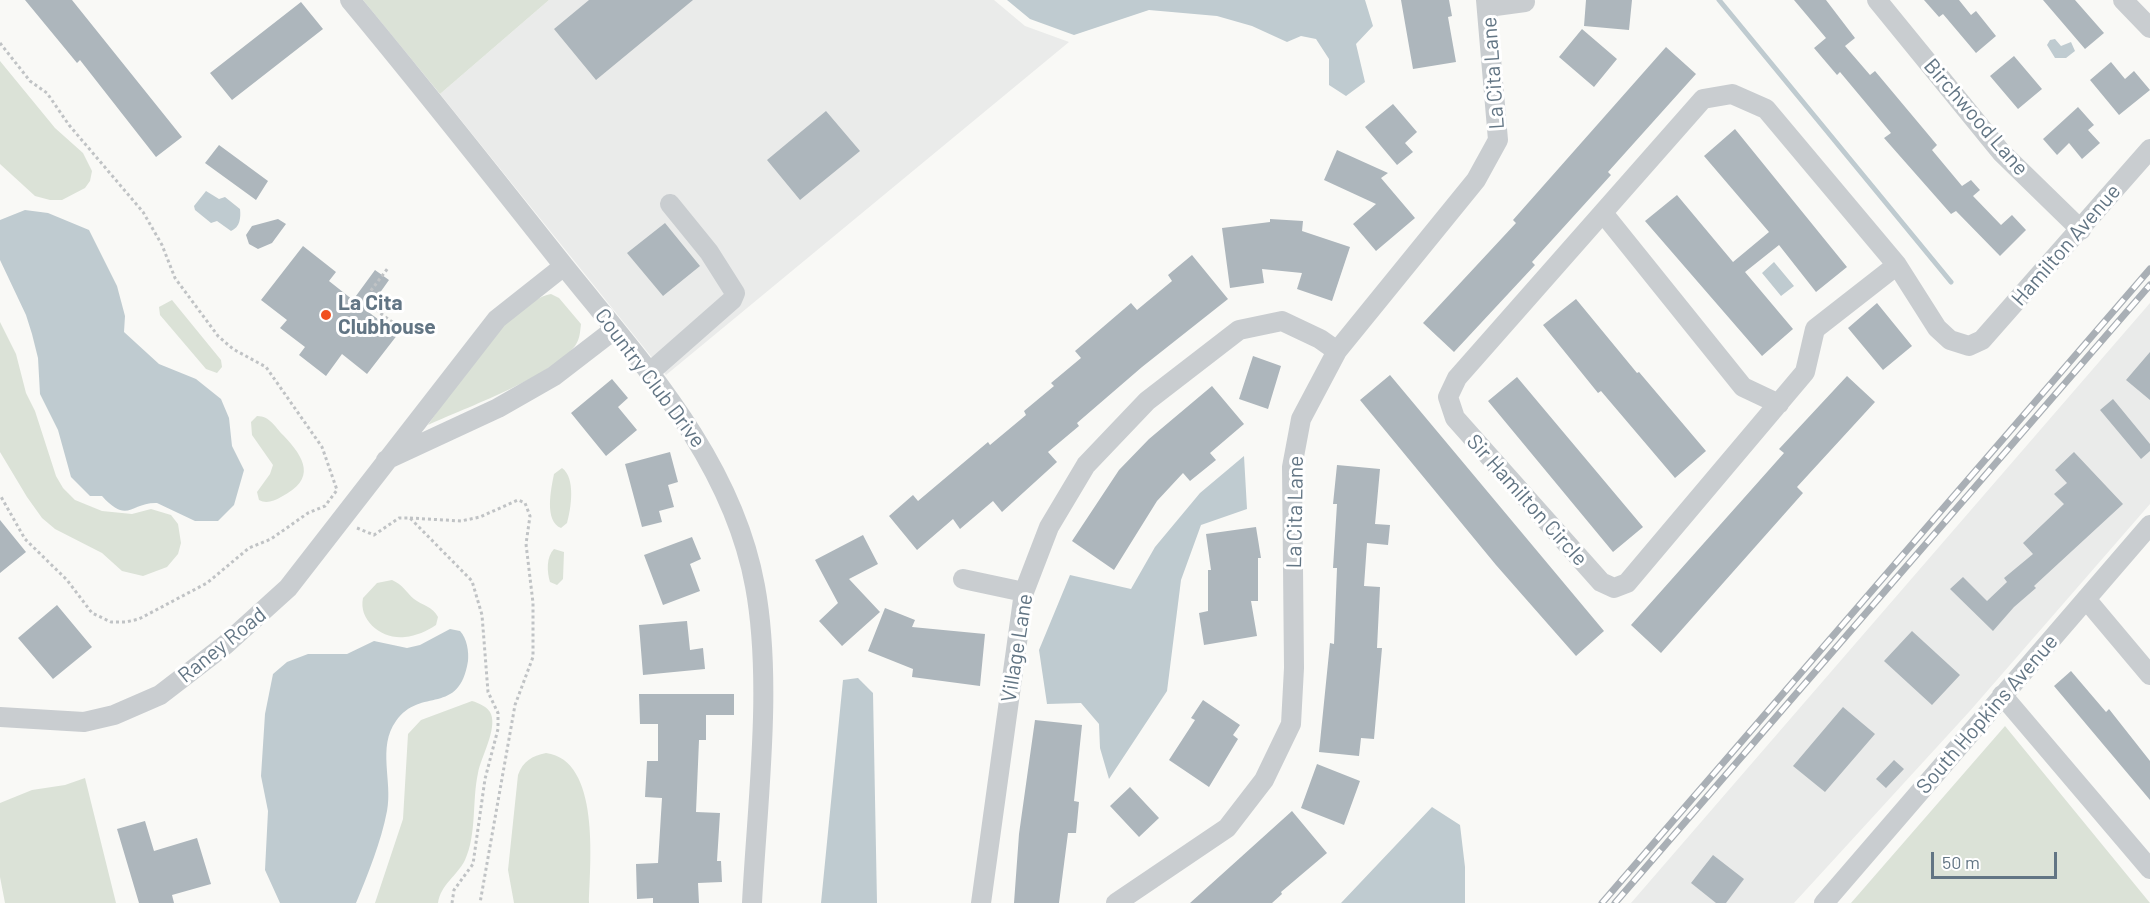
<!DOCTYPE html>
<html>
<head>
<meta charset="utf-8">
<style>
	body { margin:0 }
	#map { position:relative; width:2150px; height:903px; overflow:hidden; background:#f9f9f6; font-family:Barlow,sans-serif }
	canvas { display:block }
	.scale { position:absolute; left:1931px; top:852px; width:126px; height:27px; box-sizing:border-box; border:3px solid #627584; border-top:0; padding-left:8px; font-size:18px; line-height:21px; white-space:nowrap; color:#627584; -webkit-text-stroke:4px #fff; paint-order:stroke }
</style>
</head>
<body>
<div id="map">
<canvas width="2150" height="903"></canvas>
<div class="scale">50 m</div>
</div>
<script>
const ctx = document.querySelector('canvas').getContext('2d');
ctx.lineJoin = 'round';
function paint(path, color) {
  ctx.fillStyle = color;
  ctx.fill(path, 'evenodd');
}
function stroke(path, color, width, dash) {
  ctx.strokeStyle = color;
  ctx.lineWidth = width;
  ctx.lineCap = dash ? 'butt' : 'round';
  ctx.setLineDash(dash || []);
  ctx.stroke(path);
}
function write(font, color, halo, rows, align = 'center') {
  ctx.font = font + ' Barlow,sans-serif';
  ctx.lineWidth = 6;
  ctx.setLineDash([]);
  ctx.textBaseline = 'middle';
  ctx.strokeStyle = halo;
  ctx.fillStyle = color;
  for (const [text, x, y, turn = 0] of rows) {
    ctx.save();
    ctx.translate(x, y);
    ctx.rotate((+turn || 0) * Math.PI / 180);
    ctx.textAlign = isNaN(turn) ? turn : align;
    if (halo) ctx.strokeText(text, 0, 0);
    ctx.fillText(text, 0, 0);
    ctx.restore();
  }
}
const built = new Path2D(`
	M549 0H994L1025 26 1069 42 666 375 440 94Z
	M2150 303V504L1969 712 1794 903H1631Z`);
const green = new Path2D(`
	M363 0H549L440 94Z
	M0 61 55 128 83 153 92 171 90 181 85 188 62 200H50L35 196 0 164Z
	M551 294 559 298 581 324C580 332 580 339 575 346 549 378 467 407 428 425 455 388 507 303 551 294Z
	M172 300 221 360 222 367 217 373 206 369 160 315 159 307Z
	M0 322 16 354 26 393 35 411 56 476 63 488 75 500 102 511 132 514 151 509 171 515 178 524 181 543 178 554 167 567 143 576 122 571 102 553 55 529 42 518 27 497 0 452Z
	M257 416C270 416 275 427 283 435 305 458 317 479 281 497 274 501 266 504 259 500L257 492 270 474 273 465 252 435 251 422Z
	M562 468C576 478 571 509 567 523L561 528C544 521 551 489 554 474Z
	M554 549 564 552 563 579 557 585 550 582C547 572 546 557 554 549Z
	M392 580C403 585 406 592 414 599 423 606 432 606 438 617L436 625C427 631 416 636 405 637 383 640 358 621 363 598L377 583Z
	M472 701C479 703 488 707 491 714 497 730 481 757 478 773 472 800 477 834 465 860 457 876 441 884 438 903H375L403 819 408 734 421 720Z
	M2005 726 2150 903H1851Z
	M546 753C601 760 590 864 589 903H514L508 870 518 775C523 761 532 756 546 753Z
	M85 778 116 903H5L0 877V803L32 790 65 785Z`);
const water = new Path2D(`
	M1007 0H1365L1373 26 1356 44 1365 82 1346 96 1329 85V59L1316 39 1301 36 1287 42 1252 26 1217 16 1149 10 1074 35 1030 19Z
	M2055 39 2061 46 2071 42 2075 51 2066 58H2055L2047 45 2050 40Z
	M206 191 219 199 225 197 240 209C241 218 240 227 231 231L217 221 211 223 195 210 194 206Z
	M25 210 48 213 89 230 117 286 125 316 124 332 159 364 196 379 221 399 229 418 232 446 244 470 234 505 218 521H195L157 503C131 502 128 525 102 496H90L71 477 58 430 40 394 38 358 32 334 26 315 0 260V220Z
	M1774 262 1794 286 1781 296 1762 273Z
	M1244 456 1247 509 1201 525 1181 580 1167 691 1109 779 1100 748 1099 724 1081 703 1047 704 1039 650 1070 575 1131 589 1155 547 1200 493Z
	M450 629 460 631C467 638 469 652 468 661 459 717 421 686 396 721 377 747 393 782 387 811 381 842 368 874 356 903H280L265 870 268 811 261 776 265 714 273 674 287 662 308 654H347L374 641 407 648 420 645Z
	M858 678 873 693 877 903H821L843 680Z
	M1432 807 1460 825 1465 867V903H1341Z`);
const stream = new Path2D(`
	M1719 0 1951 282`);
const building = new Path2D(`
	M25 0H72L182 137 156 157 80 60 77 63Z
	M589 0H693L596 80 554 29Z
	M1401 0H1449L1452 16 1448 17 1456 62 1413 69Z
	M1586 0H1632L1629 30 1584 26Z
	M1794 0H1826L1855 38 1845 46 1870 75 1875 71 1937 145 1932 150 1962 186 1971 180 1980 190 1973 196 2001 225 2012 215 2026 230 2000 256 1956 211 1951 214 1884 138 1891 133 1840 72 1837 75 1814 48 1826 38Z
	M1924 0H1959L1971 15 1976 11 1996 36 1976 53 1943 14 1939 17Z
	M2043 0H2075L2104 33 2085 49Z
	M301 2 323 29 232 100 210 73Z
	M1582 29 1617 59 1594 87 1559 57Z
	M1666 47 1696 74 1608 172 1611 175 1532 262 1535 265 1454 352 1423 323 1516 223 1513 220Z
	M2014 56 2042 89 2018 109 1990 76Z
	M2111 62 2125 79 2134 71 2150 90 2119 115 2090 80Z
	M1393 104 1417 132 1405 143 1413 152 1397 165 1365 127Z
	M2078 107 2094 125 2088 130 2100 143 2082 159 2069 143 2057 155 2043 139Z
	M826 111 860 151 800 200 767 160Z
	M1735 129 1847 267 1816 292 1779 245 1745 272 1793 329 1762 356 1645 221 1677 195 1733 262 1769 232 1704 156Z
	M219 145 268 181 256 200 205 163Z
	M1337 150 1388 173 1381 178 1415 218 1376 251 1353 224 1376 204 1324 180Z
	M278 219 286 224 272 243 258 249 249 244 246 235 252 226Z
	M1270 219 1303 221 1302 231 1350 247 1332 301 1297 289 1302 273 1262 269 1264 283 1230 288 1222 228 1270 222Z
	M665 223 700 266 663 296 627 253Z
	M303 246 336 272 329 281 353 300 375 270 389 280 367 311 398 334 367 374 342 354 326 376 299 355 305 347 280 328 287 320 261 300Z
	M1192 255 1228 299 1142 367 1077 423 1079 426 1048 452 1057 462 1002 512 993 501 960 529 953 519 917 550 889 516 913 495 918 501 988 442 990 445 1026 415 1024 411 1054 386 1051 383 1081 358 1075 351 1131 303 1137 310 1172 281 1168 275Z
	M1576 299 1637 373 1639 372 1706 451 1675 478 1601 391 1598 393 1543 325Z
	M1877 303 1912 346 1883 370 1848 328Z
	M2150 352V400L2126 380Z
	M1253 356 1281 366 1268 409 1239 399Z
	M1390 375 1604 631 1576 656 1496 565 1360 400Z
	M1847 376 1875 402 1797 487 1803 493 1661 653 1631 625 1784 453 1779 449Z
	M1517 377 1643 527 1613 552 1488 401Z
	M612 379 628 398 618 407 637 430 606 456 571 413Z
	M1212 386 1244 424 1210 453 1216 460 1190 481 1183 473 1157 501 1114 570 1072 541 1119 470 1149 439Z
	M2113 399 2150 444V451L2141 459 2100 410Z
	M670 452 678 482 668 485 674 507 659 511 662 522 642 527 625 464Z
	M2074 452 2123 504 2034 586 2036 588 2014 607 1993 631 1950 589 1963 577 1987 601 2007 582 2004 578 2033 554 2023 543 2064 504 2054 494 2067 483 2055 470Z
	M1337 465 1380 469 1375 524 1390 525 1388 545 1367 543 1364 586 1380 587 1377 648H1382L1374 739 1361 738 1359 756 1319 752 1330 643 1334 644 1337 568H1333L1337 504H1333Z
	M0 520 26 552 0 573Z
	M1256 527 1261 558H1258V601H1251L1257 636 1204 645 1199 613 1208 611V570H1211L1206 534Z
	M863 535 878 564 849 579 880 612 842 646 819 621 838 603 815 560Z
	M692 537 701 559 690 564 700 591 663 605 644 555Z
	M57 605 92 647 53 679 18 638Z
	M885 608 915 620 912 627 985 634 980 686 912 677 913 669 868 651Z
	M687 621 690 650 703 648 705 669 643 675 639 625Z
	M1912 631 1960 675 1932 705 1884 661Z
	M2071 671 2106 712 2109 709 2150 761V800L2054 686Z
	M639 694H734V715H706V740H699L696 812 720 813 717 861H721L722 882 698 883 699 903H653V898L637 899 636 864 658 863 662 798 645 797 647 761H658V724H640Z
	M1203 700 1240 725 1233 735 1238 739 1209 787 1169 760 1195 720 1191 718Z
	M1843 707 1875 734 1825 792 1793 766Z
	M1035 720 1082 725 1074 801 1079 802 1076 833H1068L1059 903H1014L1019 834Z
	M1894 760 1904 769 1886 788 1876 779Z
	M1317 764 1360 781 1344 825 1301 808Z
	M1130 787 1159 818 1139 837 1110 806Z
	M1292 811 1327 853 1281 892 1282 894 1272 903H1190Z
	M145 821 154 851 197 838 211 884 172 895 174 903H139L117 829Z
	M1713 855 1744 879 1726 903H1716L1691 883Z`);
const path = new Path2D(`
	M0 43 30 81 47 93 69 125 143 212 162 245 175 278 218 336 233 349 266 367 322 447 337 490 325 506 308 513 271 539 249 548 207 583 139 619 126 622H111L92 613 67 580 25 539 0 495
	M362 302 372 311 375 309 400 328
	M360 305 388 268
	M410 518 461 521 480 517 518 500 525 503 530 516 526 544 533 603V657L515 705 480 903
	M357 528 374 535 399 518H410L472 581 482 615 488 692 498 713V729L485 779 473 864 454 890 452 903`);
const minor = new Path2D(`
	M350 0C420 84 488 170 556 256 636 357 731 455 755 586 773 683 757 804 752 903
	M1877 0 2001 152 2081 230
	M2123 0 2150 28
	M1488 7 1525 2
	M1603 213 1743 387 1779 404
	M1897 265 1766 109 1732 94 1703 99 1457 378 1448 397 1455 418 1601 582 1614 588 1627 583 1805 372 1815 329 1897 265 1937 328 1950 340 1969 346 1982 340 2150 149
	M649 373 732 300 735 293 709 252 670 204
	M386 460 498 408 554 376 615 329
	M963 579 1024 592
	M2086 599 2150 675
	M2002 695 2150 869
	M0 717 84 722 114 715 160 695 225 645 288 588 497 319 564 266
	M981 903 1024 592 1049 527 1086 465 1147 401 1239 330 1282 321 1320 339 1337 351
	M1116 903 1227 828 1264 780 1291 724 1294 668 1292 467 1301 419 1337 351 1476 180 1498 140 1486 0
	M1824 903 2150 525`);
const rail = new Path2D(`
	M1602 903 2150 269
	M1615 903 2150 285`);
const markers = [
	[326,315,6,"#f1501f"]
];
const streetNames = [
	["La Cita Lane",1493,73,-94],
	["Birchwood Lane",1976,117,49],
	["Hamilton Avenue",2066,245,-49],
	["Country Club Drive",650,378,53],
	["Sir Hamilton Circle",1527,500,48],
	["La Cita Lane",1295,512,-89],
	["Raney Road",222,645,-39],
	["Village Lane",1017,648,-81],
	["South Hopkins Avenue",1987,714,-49]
];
const poiNames = [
	["La Cita",338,303],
	["Clubhouse",338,327]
];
paint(built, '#eaebea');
paint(green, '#dbe2d7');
paint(water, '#bfcbd0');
stroke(stream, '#bfcbd0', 5);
paint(building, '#adb6bc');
stroke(path, '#c0c3c5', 3, [3, 3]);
stroke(minor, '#c9cdd0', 20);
stroke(rail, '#a9afb5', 7);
stroke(rail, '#fff', 4.5, [14]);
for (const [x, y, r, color] of markers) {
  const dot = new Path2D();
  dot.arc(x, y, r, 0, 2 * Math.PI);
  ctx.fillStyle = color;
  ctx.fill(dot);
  stroke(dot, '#fff', 2);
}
write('21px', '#627584', '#fff', streetNames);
write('bold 21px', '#627584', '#fff', poiNames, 'left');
</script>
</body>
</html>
